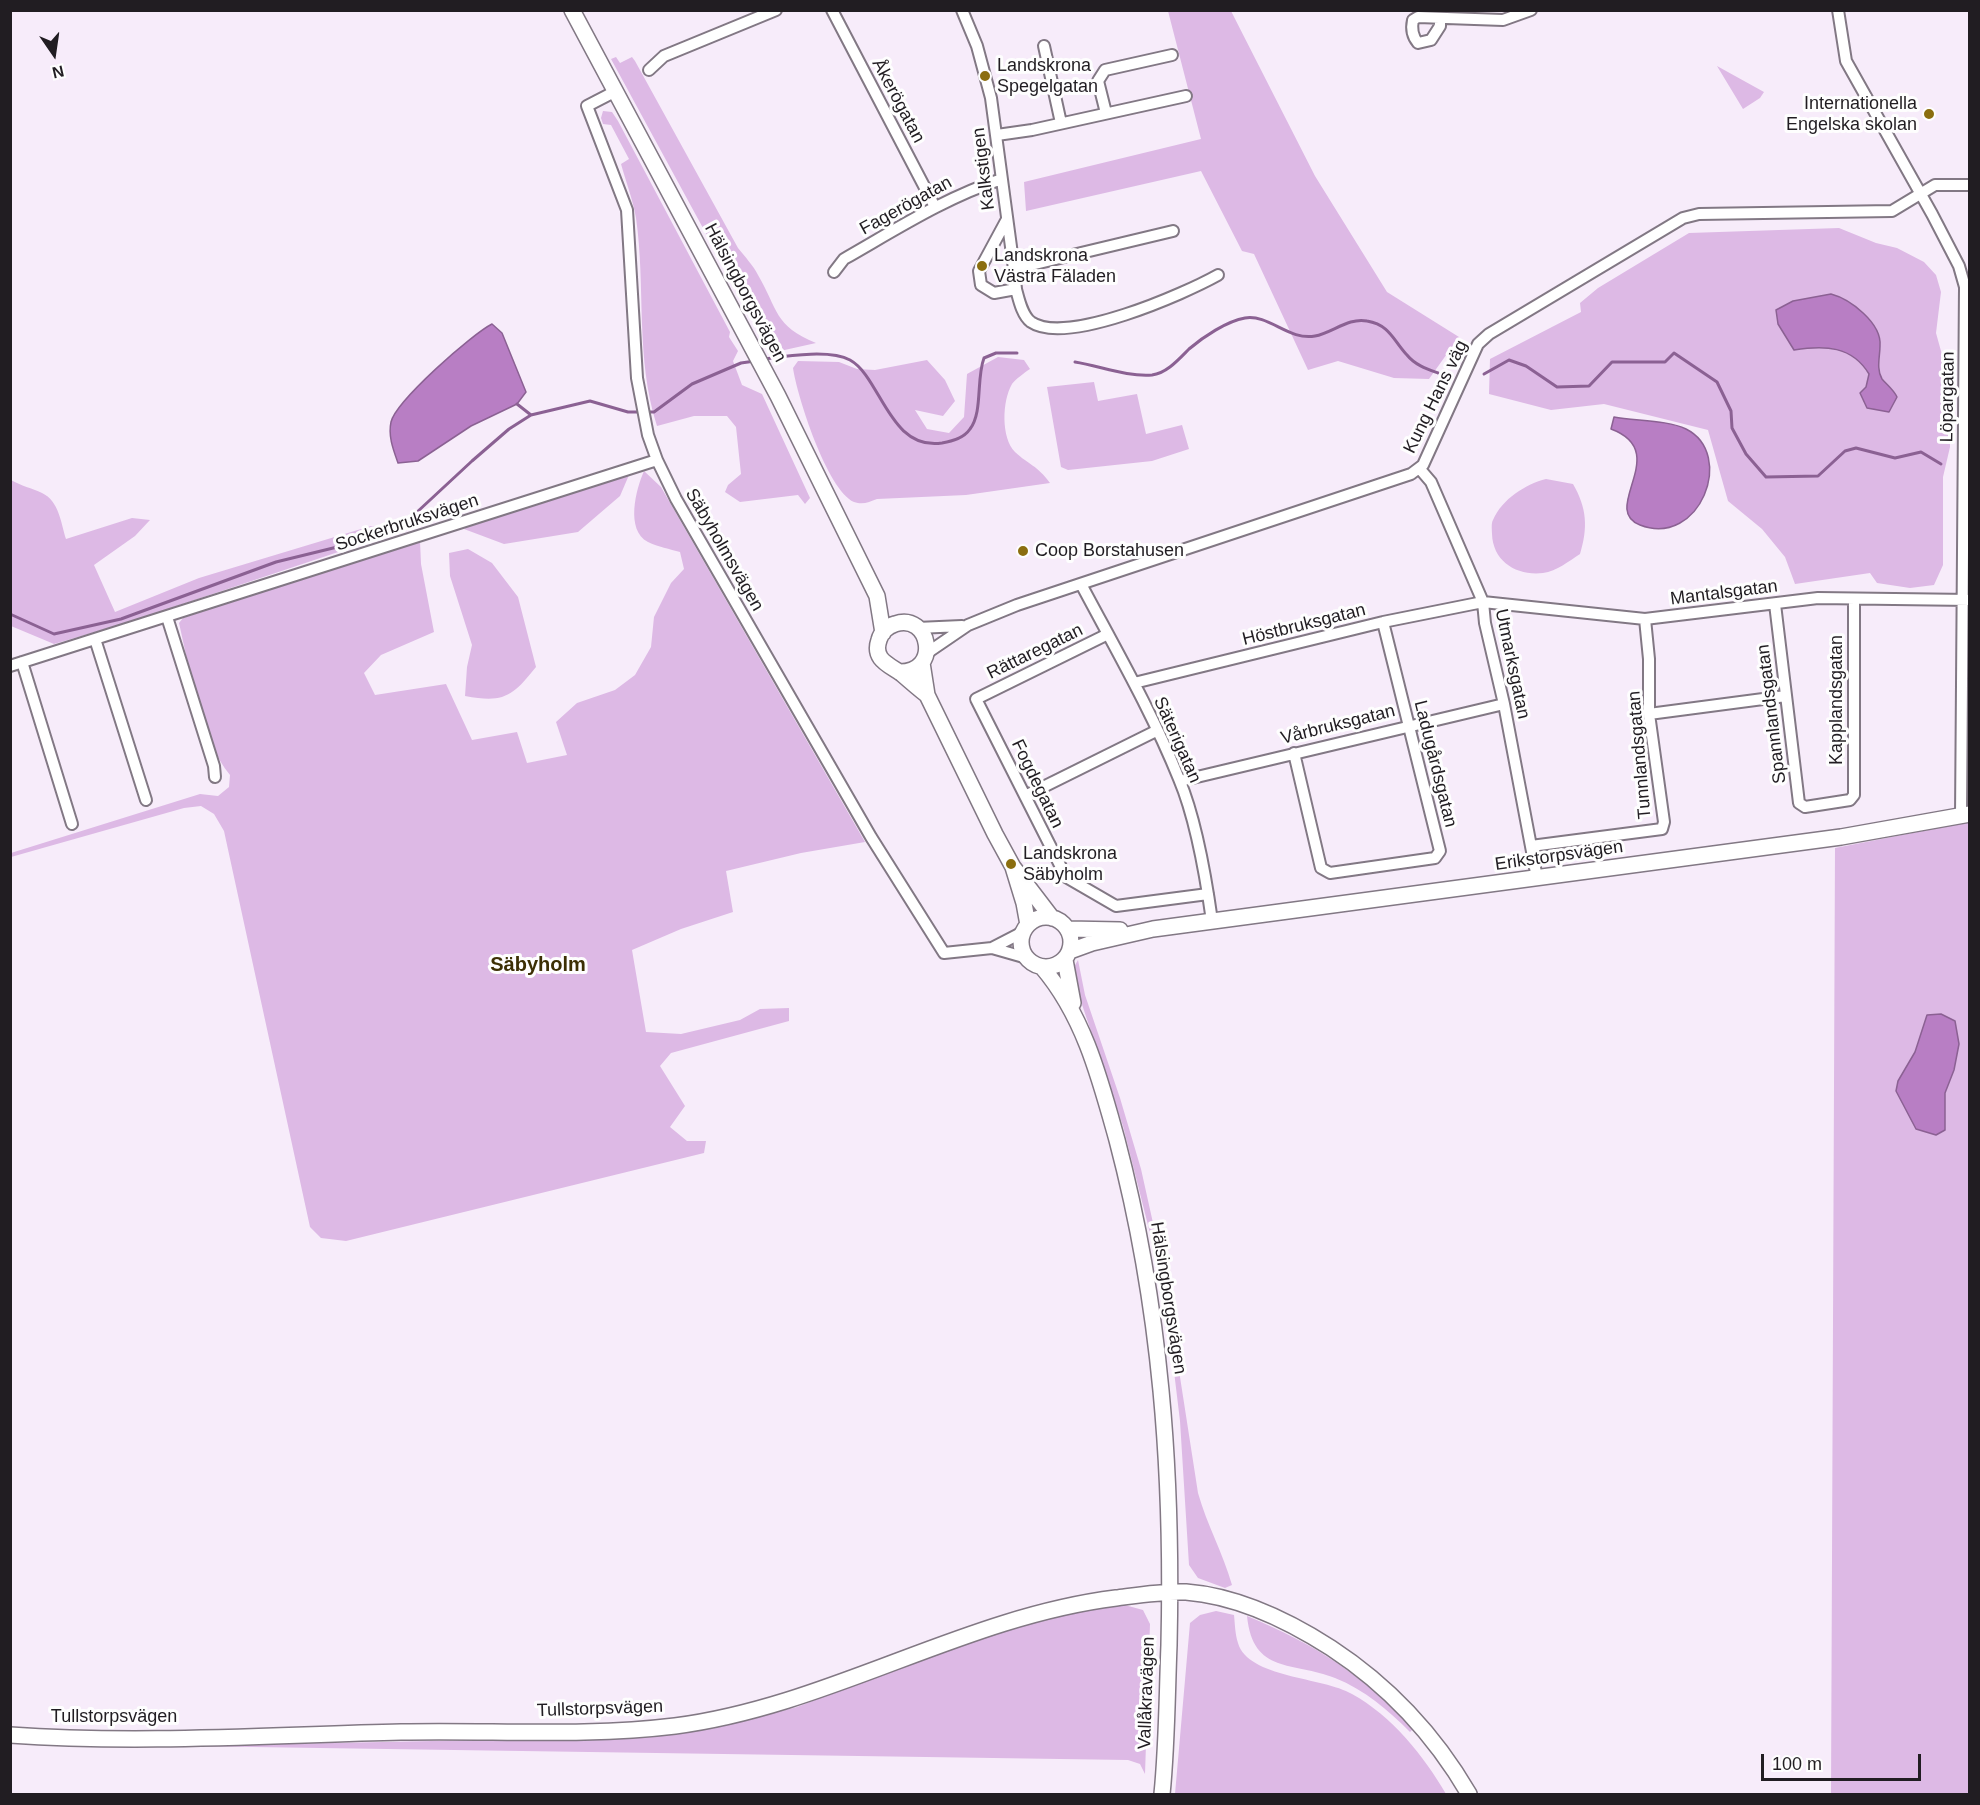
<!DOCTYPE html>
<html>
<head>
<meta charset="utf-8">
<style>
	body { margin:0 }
	#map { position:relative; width:1980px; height:1805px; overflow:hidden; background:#f7ecfa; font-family:Helvetica,sans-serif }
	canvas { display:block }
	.frame { position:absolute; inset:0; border:12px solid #211d22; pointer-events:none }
	.north { position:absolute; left:24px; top:24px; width:60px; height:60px; -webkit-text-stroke:4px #fefefe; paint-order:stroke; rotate:167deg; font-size:16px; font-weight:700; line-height:24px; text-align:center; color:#211d22 }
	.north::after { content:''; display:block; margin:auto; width:21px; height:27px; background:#211d22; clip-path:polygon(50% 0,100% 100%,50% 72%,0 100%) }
	.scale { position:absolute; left:1761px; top:1754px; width:160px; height:27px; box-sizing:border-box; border:3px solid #211d22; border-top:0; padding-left:8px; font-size:18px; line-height:21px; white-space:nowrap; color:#211d22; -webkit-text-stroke:4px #fefefe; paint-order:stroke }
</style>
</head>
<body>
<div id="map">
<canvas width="1980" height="1805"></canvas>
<div class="frame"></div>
<div class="north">N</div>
<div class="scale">100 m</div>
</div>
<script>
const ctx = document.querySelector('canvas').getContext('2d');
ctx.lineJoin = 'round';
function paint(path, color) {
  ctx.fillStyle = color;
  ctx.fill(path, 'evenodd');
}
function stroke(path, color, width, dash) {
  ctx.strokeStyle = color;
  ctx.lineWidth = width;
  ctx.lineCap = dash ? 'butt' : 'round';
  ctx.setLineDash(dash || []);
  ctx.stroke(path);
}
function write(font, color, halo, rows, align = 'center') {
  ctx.font = font + ' Helvetica,sans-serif';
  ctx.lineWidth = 6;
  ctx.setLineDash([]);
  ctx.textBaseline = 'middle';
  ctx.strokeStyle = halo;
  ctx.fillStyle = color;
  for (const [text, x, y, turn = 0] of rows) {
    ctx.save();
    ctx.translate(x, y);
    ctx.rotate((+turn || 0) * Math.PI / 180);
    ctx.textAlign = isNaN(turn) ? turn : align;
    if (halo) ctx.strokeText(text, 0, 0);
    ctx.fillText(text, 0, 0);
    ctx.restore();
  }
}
const green = new Path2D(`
	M1168 11H1231L1315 176 1387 292 1459 337 1429 379 1394 378 1338 361 1308 370 1254 254 1242 251 1201 171 1026 211 1024 182 1201 139Z
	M616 57 620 63 632 57 635 61 738 248C745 257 753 265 758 275 778 309 774 326 816 343L771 353 611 59Z
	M1717 66 1764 92 1760 98 1743 109Z
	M603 111 612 112 618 121 730 332 729 337 738 351 733 361 742 385 762 394 810 498 805 504 798 495 740 502 725 492 728 485 741 474 736 427 727 416H694L657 426C635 357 646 288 636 218 633 200 626 182 621 164L629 159 611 125 603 124 601 118Z
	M1839 228 1876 243 1897 248 1924 262 1936 275 1941 292 1936 333 1949 380 1950 447 1943 477V565L1934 585 1910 588 1877 583 1870 573 1795 584 1785 557 1762 529 1728 501 1708 430 1604 404 1551 410 1489 394 1490 359 1581 312 1580 303 1598 288 1689 233Z
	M998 357 1024 360 1030 369C1024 373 1016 379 1012 384 1002 401 1001 438 1015 452 1029 465 1037 465 1050 483L966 495 877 499C869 502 863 505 854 502 827 490 797 396 793 368L798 361 839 362 857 369 875 370 927 360 945 380 955 401 943 416 915 410 927 429 949 433 964 417 967 374Z
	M1094 382 1098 401 1137 394 1146 434 1182 425 1189 449 1152 461 1068 470 1061 467 1047 387Z
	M644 471 661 487 865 842 801 853 726 871 733 912 681 929 632 950 646 1032 681 1034 740 1020 760 1009 789 1008V1021L671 1053 660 1066 685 1106 670 1127 687 1141H706L704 1153 346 1241 321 1238 310 1227 224 831 214 814 201 806 184 808 11 857V853L200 794 218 796 229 787 230 775C202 742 189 667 179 623L183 618 394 547 420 541 421 564 434 632 381 655 364 673 375 695 446 684 472 740 517 732 527 763 567 755 556 722 577 703 615 690 635 675 651 647 654 617 671 583 684 569 680 552C670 549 658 547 648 542 625 530 636 489 644 471Z
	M629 475 620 496 578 532 504 544 464 529 469 524Z
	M1546 479 1573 484C1587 508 1588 528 1580 554 1569 561 1557 571 1543 573 1517 576 1493 562 1492 534 1492 530 1491 523 1493 520 1502 499 1526 484 1546 479Z
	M11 480C21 486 32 488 42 493 59 501 61 523 66 539L132 518 150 520 135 536 94 565 115 612 199 578 371 526 379 527 383 537 129 622 54 644 11 626Z
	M468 549 492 563 518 597 536 667C512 697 504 703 465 696L467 667 472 645 450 576 449 553Z
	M1969 822V1794H1831L1835 848Z
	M1078 960 1085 995 1120 1098 1141 1169 1155 1232 1171 1319 1198 1493C1207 1525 1223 1553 1232 1585L1225 1588 1198 1578 1189 1565 1180 1421 1169 1330 1154 1249 1123 1126 1071 972Z
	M1121 1604 1143 1610 1150 1624 1145 1774 1140 1764 1128 1760 185 1746 630 1737 715 1728 797 1707 956 1646 1049 1615Z
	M1216 1611 1234 1615C1235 1624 1235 1634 1238 1643 1248 1678 1323 1677 1352 1694 1392 1716 1424 1756 1446 1794H1175L1190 1623 1200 1615Z
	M1247 1616C1315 1644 1363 1675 1413 1729L1410 1732C1388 1710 1365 1690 1335 1678 1293 1661 1253 1675 1247 1616Z`);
const water = new Path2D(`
	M1831 294C1850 299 1882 323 1880 346 1880 356 1876 369 1882 379 1887 385 1893 389 1897 397L1889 412 1867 408 1860 393 1866 387 1869 374C1852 346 1825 345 1794 350L1778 324 1776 310 1793 301Z
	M492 324 502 333 526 392 517 404 471 426 418 461 398 463C393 449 388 436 391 422 396 401 472 334 492 324Z
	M1614 417C1635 421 1668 420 1686 429 1736 454 1700 548 1640 525 1599 509 1673 452 1611 429Z
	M1941 1014 1955 1021 1959 1044 1954 1070 1945 1093V1130L1936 1135 1916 1129 1896 1091 1898 1081 1915 1052 1927 1015Z`);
const stream = new Path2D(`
	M764 359C786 356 830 349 850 360 881 377 889 451 942 443 953 441 964 438 970 429 983 412 976 379 984 358L996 353H1017
	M1075 362C1100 366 1127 377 1152 375 1167 373 1179 359 1189 349 1203 337 1227 321 1245 318 1269 314 1289 341 1315 336 1332 333 1349 317 1367 321 1390 325 1393 340 1407 355 1415 365 1427 369 1438 373
	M1484 374 1509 360 1526 366 1557 387 1589 386 1612 362H1665L1674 353 1717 382 1731 411 1732 428 1746 454 1766 477 1818 476 1845 451 1856 448 1895 458 1921 452 1941 464
	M517 404 531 415
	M10 614 54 634 121 619 276 562 374 538 416 513 472 461 509 429 531 415 590 401 628 412H654L692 384 741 363 755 361`);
const street = new Path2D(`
	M832 10 935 207
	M962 10 977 46 991 98 1014 269 1016 289 994 293 981 285 979 271 1006 221
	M1838 10 1846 61 1932 214 1959 266 1965 287 1961 815
	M1440 18V26L1431 40 1418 43C1412 36 1411 29 1413 20L1418 17 1503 20 1531 10
	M1044 46 1061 123
	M649 70 664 56 776 10
	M616 91 587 106 627 210 637 378 648 435 657 460 676 499 871 837 944 953 992 948 1027 958
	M1106 113 1098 81 1105 70 1172 55
	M997 135 1032 130 1186 96
	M1014 269 1173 231
	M834 272 844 259C895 230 946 197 1002 179
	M1016 289C1019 300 1022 315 1031 322 1066 346 1184 294 1218 275
	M1419 468 1431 482 1483 602 1485 623 1504 704 1537 878
	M1081 584C1115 648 1152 712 1179 779 1196 819 1206 878 1212 921
	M1775 604 1799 803 1805 807 1850 800 1854 795V599
	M167 617 214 766 215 777
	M917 628 962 626
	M1108 634 976 699 1066 877 1116 906 1208 894
	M95 639 146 800
	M927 653 968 625 1017 605 1411 474 1423 465 1478 344 1489 334 1683 218 1699 214 1892 211 1935 185H1970
	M22 662 72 824
	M10 666 657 460
	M1134 683 1383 622 1483 602 1645 619 1818 598 1970 600
	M1649 714 1786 696
	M1294 753 1321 868 1330 873 1435 858 1440 851 1383 622
	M1180 781 1504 704
	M1025 796 1156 731
	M1531 846 1662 829 1664 822 1649 714V659L1645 619
	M992 948 1023 932`);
const secondary = new Path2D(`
	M572 10 778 396 877 596 883 633
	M922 663 927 695 995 834 1013 867 1052 918
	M899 672C942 673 930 612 895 624 888 626 881 632 879 640 872 660 890 665 902 674 910 681 918 688 927 695
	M1013 867 1024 903 1028 925
	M1021 942a25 25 0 1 1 50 0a25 25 0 1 1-50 0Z
	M1068 929 1120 930
	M1070 951 1092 943 1153 929 1841 837 1970 814
	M1065 960 1073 1003
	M1042 967C1084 1016 1100 1079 1117 1140 1161 1307 1173 1473 1169 1645 1167 1695 1167 1745 1162 1794
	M10 1735C140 1744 272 1735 401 1732 492 1730 585 1737 675 1726 829 1706 963 1617 1116 1598 1139 1595 1163 1591 1186 1592 1237 1596 1289 1621 1331 1648 1389 1686 1434 1734 1469 1794`);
const markers = [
	[985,76,6,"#8b6e0f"],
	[1929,114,6,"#8b6e0f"],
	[982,266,6,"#8b6e0f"],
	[1023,551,6,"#8b6e0f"],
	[1011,864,6,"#8b6e0f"]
];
const poiNames = [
	["Landskrona",997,66],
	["Spegelgatan",997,87],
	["Internationella",1917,104,"right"],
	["Engelska skolan",1917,125,"right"],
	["Landskrona",994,256],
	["Västra Fäladen",994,277],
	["Coop Borstahusen",1035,551],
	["Landskrona",1023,854],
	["Säbyholm",1023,875]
];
const streetNames = [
	["Åkerögatan",898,101,62],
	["Kalkstigen",984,169,-97],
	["Fagerögatan",906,206,-29],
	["Hälsingborgsvägen",745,293,62],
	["Kung Hans väg",1436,397,-64],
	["Löpargatan",1948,397,-89],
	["Sockerbruksvägen",407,523,-18],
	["Säbyholmsvägen",724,550,60],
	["Mantalsgatan",1724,593,-7],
	["Höstbruksgatan",1304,625,-14],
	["Rättaregatan",1035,652,-26],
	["Utmarksgatan",1512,664,78],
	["Kapplandsgatan",1837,700,-90],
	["Spannlandsgatan",1772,714,-97],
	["Vårbruksgatan",1338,725,-14],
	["Säterigatan",1177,740,66],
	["Tunnlandsgatan",1640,755,-95],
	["Ladugårdsgatan",1435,764,76],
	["Fogdegatan",1037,784,64],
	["Erikstorpsvägen",1559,856,-8],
	["Hälsingborgsvägen",1168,1298,81],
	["Vallåkravägen",1147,1693,-88],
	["Tullstorpsvägen",600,1709,-2],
	["Tullstorpsvägen",114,1717]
];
const neighbourhoodNames = [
	["Säbyholm",538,965]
];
paint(green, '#ddb9e5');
paint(water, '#b87ec4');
stroke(water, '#8b6193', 1.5);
stroke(stream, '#8b6193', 3);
stroke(street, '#827884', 14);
stroke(secondary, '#827884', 18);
stroke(street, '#fff', 10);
stroke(secondary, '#fff', 15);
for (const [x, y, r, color] of markers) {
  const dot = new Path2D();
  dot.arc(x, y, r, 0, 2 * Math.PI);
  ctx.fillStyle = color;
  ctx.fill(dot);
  stroke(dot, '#fefefe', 2);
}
write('18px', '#211d22', '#fefefe', poiNames, 'left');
write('18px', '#211d22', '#fefefe', streetNames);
write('bold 20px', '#3c2f04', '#fefefe', neighbourhoodNames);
</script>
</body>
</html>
